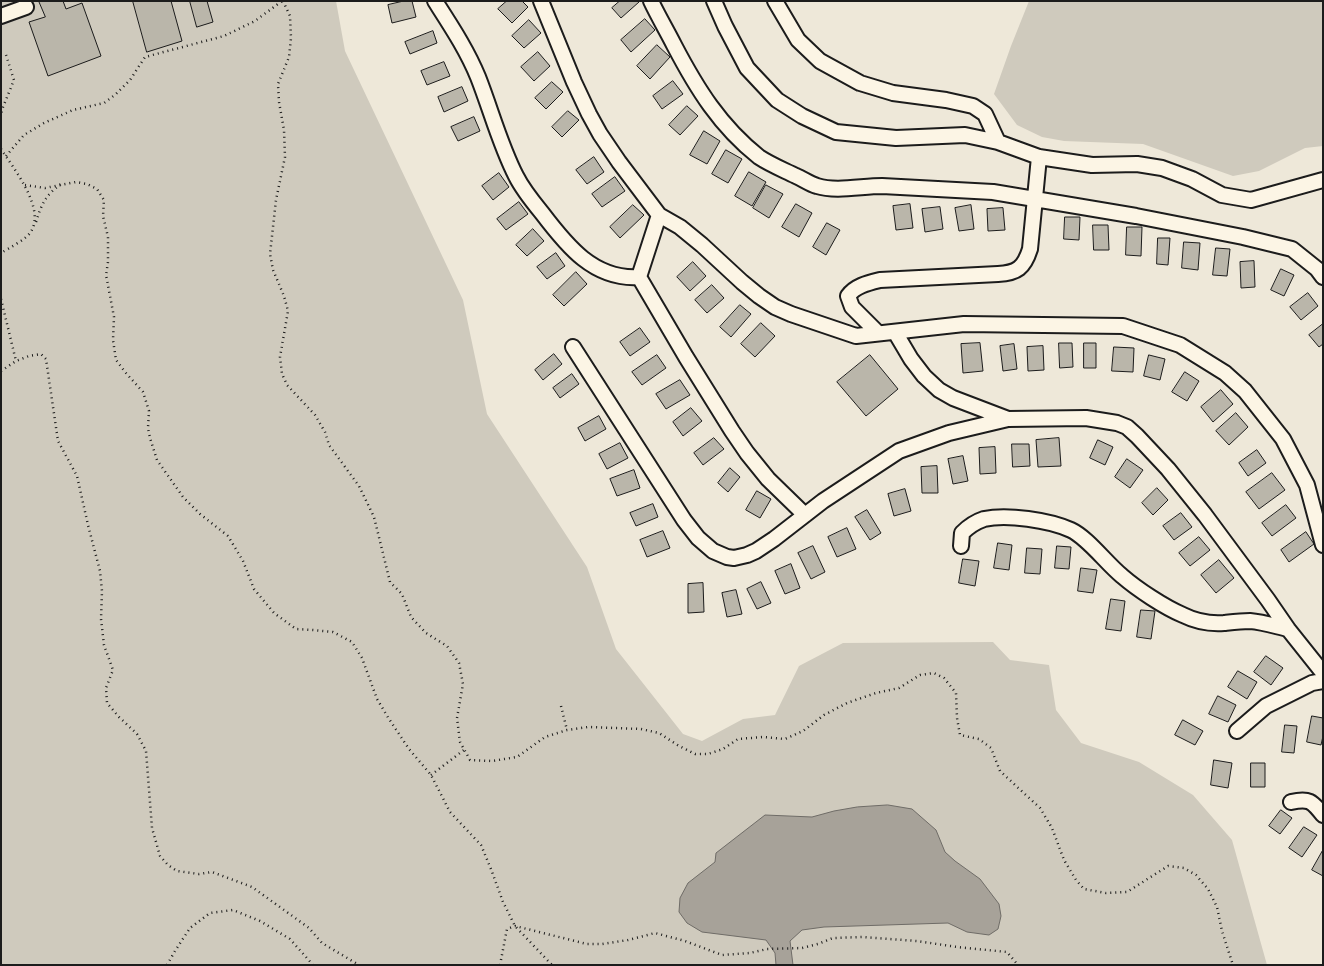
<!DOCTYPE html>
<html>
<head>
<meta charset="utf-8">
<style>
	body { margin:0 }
	#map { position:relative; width:1324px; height:966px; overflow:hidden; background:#eee8d9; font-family:"Playpen Sans",sans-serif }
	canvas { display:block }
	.frame { position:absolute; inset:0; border:2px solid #1c1c1c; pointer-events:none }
</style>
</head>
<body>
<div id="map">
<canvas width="1324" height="966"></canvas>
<div class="frame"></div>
</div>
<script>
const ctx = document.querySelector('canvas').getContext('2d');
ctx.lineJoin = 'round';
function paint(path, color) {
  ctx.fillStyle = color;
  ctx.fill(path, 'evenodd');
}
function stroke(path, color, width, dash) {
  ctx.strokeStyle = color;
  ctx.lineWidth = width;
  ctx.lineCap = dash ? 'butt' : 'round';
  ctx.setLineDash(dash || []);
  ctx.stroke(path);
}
const green = new Path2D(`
	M1 1H336L345 51 463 300 487 414 587 567 616 649 683 734 702 741 743 719 775 715 799 666 843 643 993 642 1010 660 1049 665 1056 710 1081 743 1139 762 1193 795 1232 840 1267 965H1Z
	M1029 1H1323V146L1305 148 1259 171 1233 176 1143 144 1064 141 1042 137 1017 125 994 94 1011 46Z`);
const water = new Path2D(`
	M888 805 912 809 936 830 945 852 955 861 980 879 999 904 1001 916 998 929 989 935 967 932 948 923 824 927 802 930 790 941 793 965H776L775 953 766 940 702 932 687 923 679 912 680 898 688 883 715 862 716 853 765 815 812 817 834 811 857 807Z`);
const building = new Path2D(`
	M39 1H63L66 9 82 3 101 56 48 76 29 22 45 17Z
	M133 1H171L182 41 147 52Z
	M190 1H207L213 22 197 27Z
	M404 1H412L416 17 392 23 388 5Z
	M507 1H522L528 7 512 23 498 9Z
	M620 1H638L639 2 621 18 612 8Z
	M645 19 655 30 631 52 621 40Z
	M529 20 541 33 524 48 512 36Z
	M433 31 437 43 410 54 405 42Z
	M657 45 670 57 650 79 637 66Z
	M538 52 550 66 534 81 521 67Z
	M444 62 450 76 427 85 421 71Z
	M673 81 683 94 662 109 653 96Z
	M552 82 563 92 546 109 535 98Z
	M462 87 468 101 444 112 438 97Z
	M687 106 698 116 680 135 669 125Z
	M568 111 579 120 562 137 552 127Z
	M474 117 480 131 458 141 451 127Z
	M704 131 720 141 707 164 690 155Z
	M726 150 742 159 728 183 712 174Z
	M594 157 604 172 587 184 576 170Z
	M749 172 766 182 752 206 735 196Z
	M499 173 509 187 493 200 482 186Z
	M615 177 625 191 602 207 592 194Z
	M766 185 783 194 769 218 753 208Z
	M519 202 528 214 506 230 497 219Z
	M796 204 812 213 799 237 782 227Z
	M910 204 913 228 896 230 893 206Z
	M633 205 644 215 620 238 610 227Z
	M971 205 974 229 959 231 955 208Z
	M940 207 943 229 925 232 922 209Z
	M1003 208 1005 230 988 231 987 209Z
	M1065 217H1080L1079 240 1064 239Z
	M827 223 840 230 826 255 813 247Z
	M1093 225H1108L1109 250H1094Z
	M1127 227H1142L1141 256 1126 255Z
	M533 229 544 241 527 256 516 245Z
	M1158 238H1170L1168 265 1157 264Z
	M1184 242 1200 243 1198 270 1182 268Z
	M1216 248 1230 249 1227 276 1213 275Z
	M556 253 565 266 547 279 537 267Z
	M1254 261 1255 287 1241 288 1240 262Z
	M693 262 706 276 690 291 677 277Z
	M1281 269 1294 275 1284 296 1271 290Z
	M576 272 587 284 564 306 553 295Z
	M712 285 724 298 707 313 695 300Z
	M1308 293 1318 306 1301 320 1290 307Z
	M740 305 751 314 731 337 720 327Z
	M761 323 775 336 755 357 741 344Z
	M1323 324V344L1319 347 1309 335Z
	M640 328 650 342 630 356 620 342Z
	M980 343 983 371 963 373 961 344Z
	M1059 343H1072L1073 367 1060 368Z
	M1084 343H1096V368H1084Z
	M1014 344 1017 369 1003 371 1000 346Z
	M1043 346 1044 370 1028 371 1027 347Z
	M1114 347 1134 348 1133 372 1112 371Z
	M554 354 562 364 543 380 535 370Z
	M657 355 666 368 642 385 632 372Z
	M870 355 898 389 866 416 837 382Z
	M1149 355 1165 359 1160 380 1144 376Z
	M1185 372 1199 381 1187 401 1172 392Z
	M572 374 579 384 560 398 553 388Z
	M680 380 690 395 666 409 656 394Z
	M1221 390 1233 404 1213 422 1201 407Z
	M691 408 702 421 683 436 673 422Z
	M1236 413 1248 427 1229 445 1216 431Z
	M599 416 606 429 585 441 578 428Z
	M714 438 724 449 703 465 694 453Z
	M1059 438 1061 466 1038 467 1036 440Z
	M1098 440 1113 447 1105 465 1090 458Z
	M620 443 628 458 607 469 599 454Z
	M1012 444H1029L1030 466 1013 467Z
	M995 447 996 473 980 474 979 448Z
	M1257 450 1266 463 1248 476 1239 463Z
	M963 456 968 481 953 484 948 459Z
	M1127 459 1143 470 1130 488 1115 477Z
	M937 466 938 493H922L921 467Z
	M730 468 740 477 728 492 718 483Z
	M634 470 640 488 617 496 610 479Z
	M1272 473 1285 490 1259 509 1246 492Z
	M1157 488 1168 500 1153 515 1142 503Z
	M905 489 911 511 894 516 888 494Z
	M757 491 771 499 760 518 746 510Z
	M653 504 658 517 636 526 630 513Z
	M1286 505 1296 518 1272 536 1262 523Z
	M867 510 881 533 870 540 855 517Z
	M1181 513 1192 527 1174 540 1163 526Z
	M847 528 856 549 837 557 828 537Z
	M663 531 670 548 647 557 640 540Z
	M1306 532 1314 544 1289 562 1281 550Z
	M1199 537 1210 550 1190 566 1179 553Z
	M998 543 1012 545 1009 570 994 568Z
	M813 546 825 572 811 579 798 553Z
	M1057 546 1071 547 1069 569 1055 568Z
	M1027 548 1042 549 1040 574 1025 573Z
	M963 559 979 561 975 586 959 583Z
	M1219 560 1234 578 1216 593 1201 575Z
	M791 564 800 588 785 594 775 571Z
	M1081 568 1097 570 1093 593 1078 591Z
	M761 582 771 603 757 609 747 589Z
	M703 583 704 612 688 613V584Z
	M736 590 742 614 727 617 722 593Z
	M1111 599 1125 601 1121 631 1106 629Z
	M1141 610 1155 611 1151 639 1137 637Z
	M1266 656 1283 668 1271 685 1254 672Z
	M1238 671 1257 682 1247 699 1228 687Z
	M1218 696 1236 705 1228 722 1209 714Z
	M1312 716 1323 718V736L1321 745 1307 742Z
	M1183 720 1203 731 1195 745 1175 735Z
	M1285 725 1297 726 1294 753 1282 752Z
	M1214 760 1232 763 1228 788 1211 785Z
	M1251 763H1265V787H1251Z
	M1281 810 1292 818 1280 834 1269 826Z
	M1304 827 1317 835 1302 857 1289 848Z
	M1323 850V876L1312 870Z`);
const path = new Path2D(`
	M283 1 290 16 291 38 289 57 278 84 279 102 284 130 285 157 276 200 270 254 273 270 284 296 288 311 280 357 282 374 287 385 315 415 325 432 329 445 359 486 374 517 390 582 402 594 411 617 426 633 447 646 459 663 463 684 457 718 460 742 470 760 492 761 517 757 545 737 567 730 588 727 641 729 659 733 679 746 695 754H708L723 749 738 739 763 737 785 739 803 731 824 715 847 703 876 693 899 688 920 675 934 673 944 678 956 693 957 718 960 735 979 739 991 748 1000 771 1040 808 1052 828 1064 860 1076 880 1084 889 1106 893 1127 892 1168 866 1184 868 1196 875 1208 889 1217 907 1222 931 1233 965
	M1 55H6L14 80 3 107 1 114
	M1 149C14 169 47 210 30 233 25 240 9 248 1 253
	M6 156 24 135 44 123 73 110 104 103 116 94 130 80 145 57 224 36 255 21 282 1
	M25 185 45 188 76 182 87 184 97 189 104 200 103 216 108 237V262L106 275 114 317 113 340 116 360 125 372 143 392 149 411 148 428 150 438 157 460 183 497 200 514 228 536 243 561 254 589 274 613 296 629 313 630 333 632 352 642 362 658 377 699 389 719 409 749 431 775 450 812 481 845 491 869 503 902 515 926 552 965
	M36 222C42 203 45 196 61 184
	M1 299 16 361
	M1 371 16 361 29 356 41 354 46 359 58 441 77 476 88 525 100 571 102 591 101 619 104 645 113 670 106 688 107 703 119 717 137 734 146 751 152 828 160 856 168 865 177 871 199 874 212 872 252 887 309 928 322 943 359 965
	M561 706 567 730
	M431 775 464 750
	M167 965 175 951 190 928 210 913 233 910 260 921 290 939 313 965
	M500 965 507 929 515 926 587 944H602L628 940 655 933 685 941 722 955 750 953 767 949 802 948 818 944 833 938 862 937 917 941 957 947 1007 952 1018 965`);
const minor = new Path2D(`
	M435 1C451 26 467 50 478 77 491 110 500 145 516 176 523 190 533 202 542 213 567 246 594 280 639 277L659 215
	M541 1 574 82 589 114 600 134 619 162 659 215 680 227 702 245 742 282 759 296 775 307 791 314 856 336 964 324 1123 326 1180 345 1225 373 1245 391 1283 439 1307 485 1323 545
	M651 1C658 16 667 31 674 45 697 89 720 126 759 157 771 165 784 170 796 176 803 179 810 184 817 186 836 192 862 186 882 186L993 192 1136 216 1243 237 1292 249 1317 269 1323 277
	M714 1 725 26 747 68 777 100 802 116 836 132 896 138 965 135 998 142 1039 157 1092 165 1137 164 1162 168 1192 179 1222 195 1251 200 1323 180
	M775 1 798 40 820 61 860 83 893 93 946 100 973 106 985 114 998 142
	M1 16 26 7
	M639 277 686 357 732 431 747 453 768 479 805 515
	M895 332 911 359 924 376 939 390 953 398 1008 419 1086 418 1117 423 1127 427 1137 436 1168 469 1205 515 1268 600 1288 629 1323 673
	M878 333 852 307 848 296C855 286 868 283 880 280L998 274C1017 273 1024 268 1030 249L1039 157
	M573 347 684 520 698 538 713 551 727 557 734 558 747 555 756 551 774 539 823 501 899 451 949 433 1008 419
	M961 546 962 533C968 527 975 522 984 519 1007 514 1049 520 1071 530 1088 538 1106 563 1122 576 1137 589 1164 607 1183 615 1195 621 1210 624 1224 623 1233 622 1241 621 1250 621 1263 622 1275 626 1288 629
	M1237 731 1266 706 1312 683 1323 681
	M1291 802C1309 798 1312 801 1323 815`);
paint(green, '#cfcabd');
paint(water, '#a7a299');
stroke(water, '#6f6c67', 1);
paint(building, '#bab6aa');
stroke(building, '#1c1c1c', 1);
stroke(minor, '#1c1c1c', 18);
stroke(path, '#1c1c1c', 2.5, [1, 4]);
stroke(minor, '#fcf5e5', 14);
</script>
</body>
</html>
